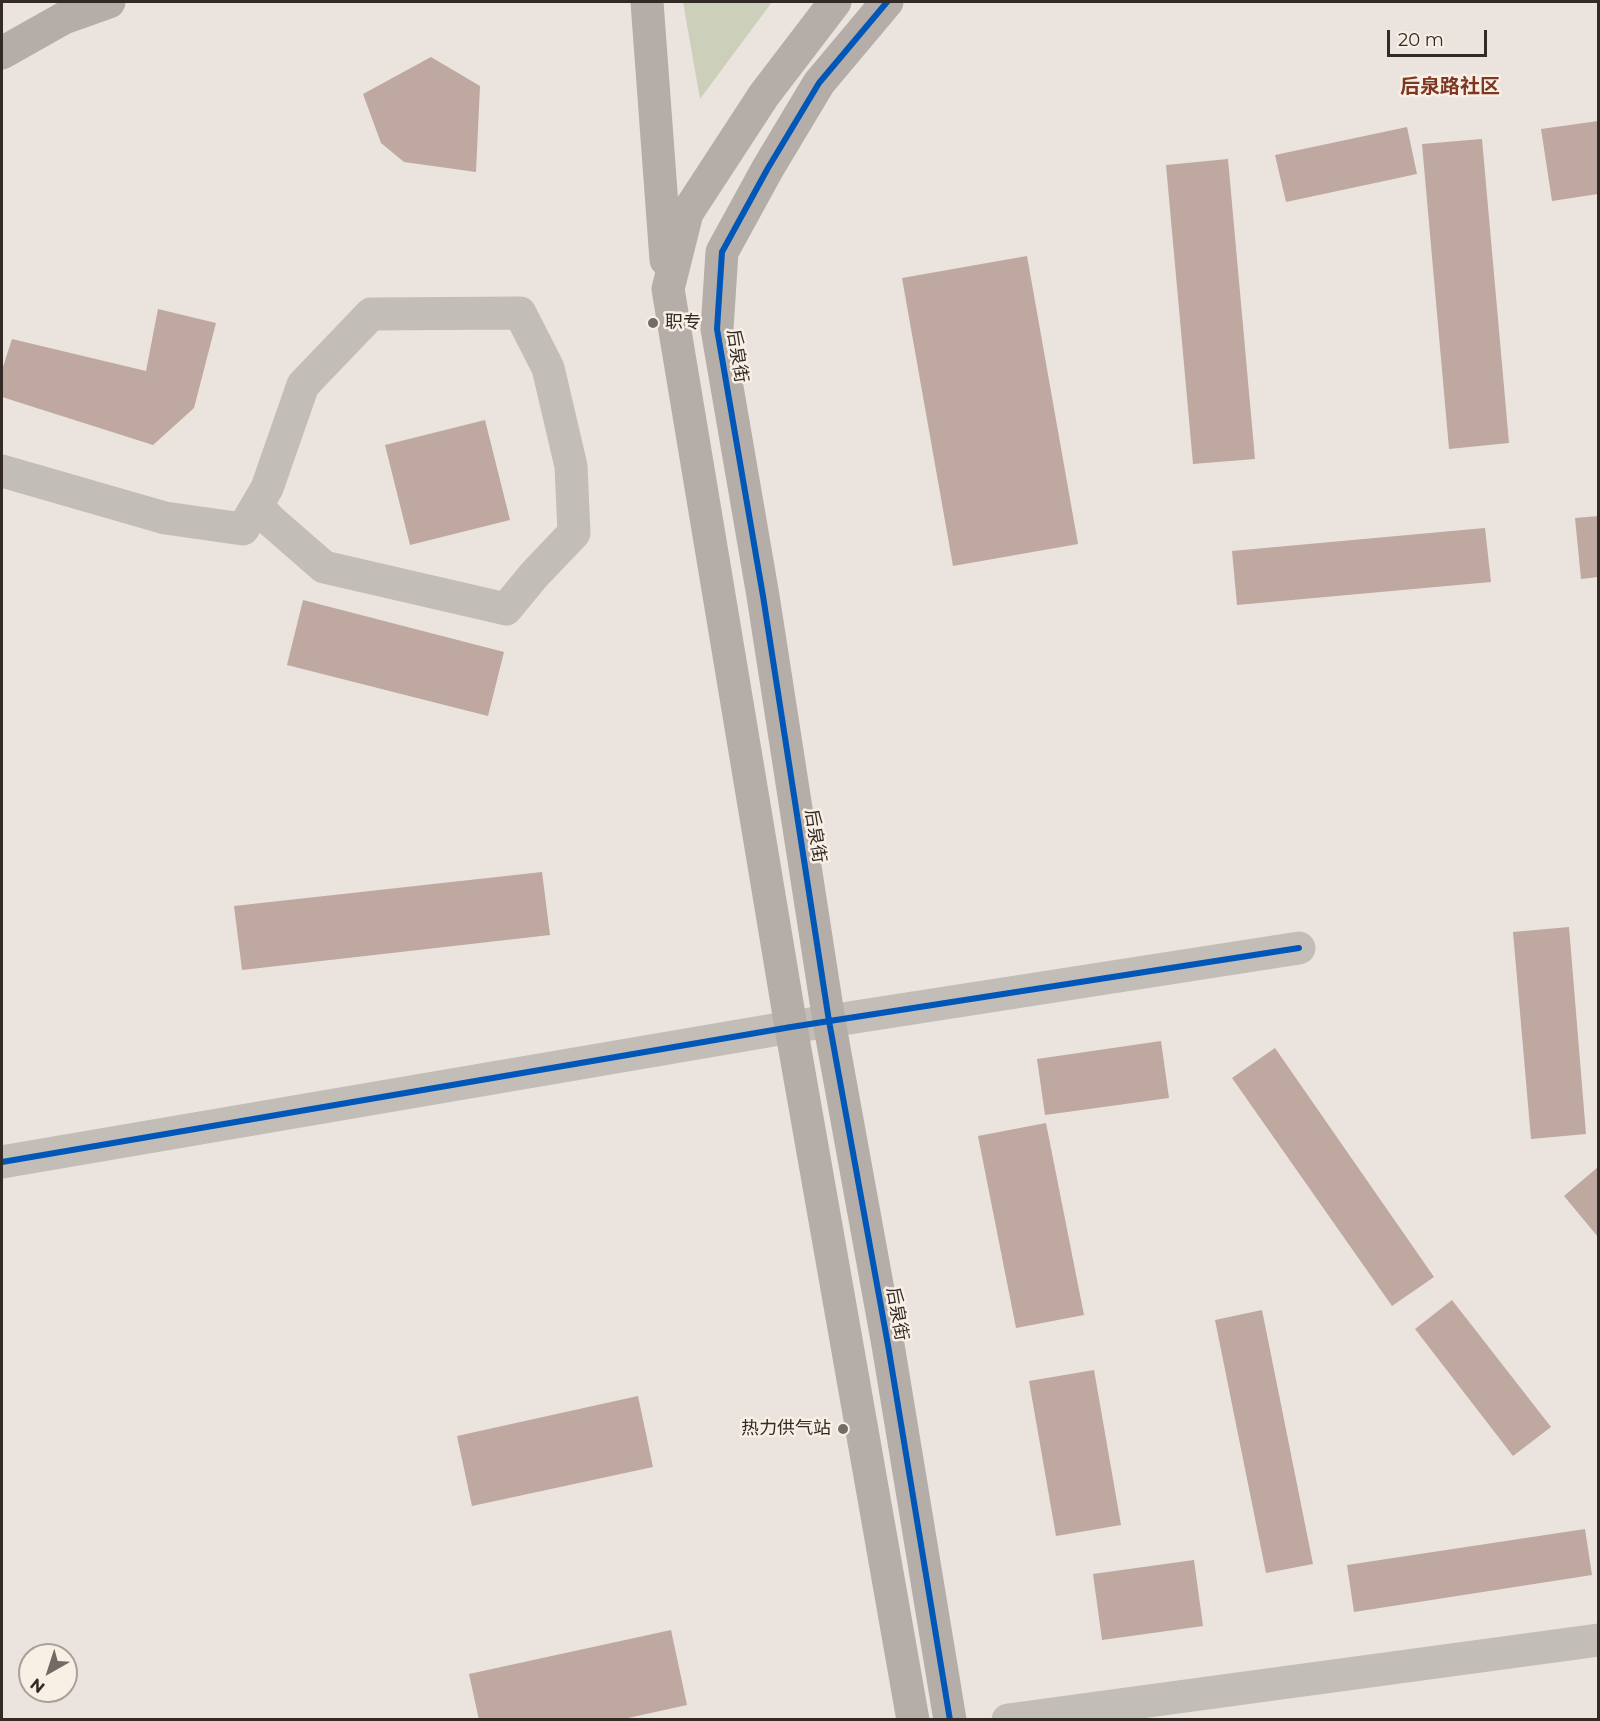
<!DOCTYPE html>
<html>
<head>
<meta charset="utf-8">
<style>
	body { margin:0 }
	#map { position:relative; width:1600px; height:1721px; overflow:hidden; background:#ebe4de; font-family:Montserrat,sans-serif }
	canvas { display:block }
	.frame { position:absolute; inset:0; border:3px solid #332a26; pointer-events:none }
	.north { position:absolute; left:18px; top:1643px; width:60px; height:60px; box-sizing:border-box; background:#f8efe5; border:2px solid #a9a099; border-radius:50%; rotate:219deg; font-size:16px; font-weight:700; line-height:24px; text-align:center; color:#332a26 }
	.north::after { content:''; display:block; margin:auto; width:21px; height:27px; background:#736b66; clip-path:polygon(50% 0,100% 100%,50% 72%,0 100%) }
	.scale { position:absolute; left:1387px; top:30px; width:100px; height:27px; box-sizing:border-box; border:3px solid #332a26; border-top:0; padding-left:8px; font-size:18px; line-height:21px; white-space:nowrap; color:#332a26; -webkit-text-stroke:4px #f8efe5; paint-order:stroke }
</style>
</head>
<body>
<div id="map">
<canvas width="1600" height="1721"></canvas>
<div class="frame"></div>
<div class="north">N</div>
<div class="scale">20 m</div>
</div>
<script>
const ctx = document.querySelector('canvas').getContext('2d');
ctx.lineJoin = 'round';
function paint(path, color) {
  ctx.fillStyle = color;
  ctx.fill(path, 'evenodd');
}
function stroke(path, color, width, dash) {
  ctx.strokeStyle = color;
  ctx.lineWidth = width;
  ctx.lineCap = dash ? 'butt' : 'round';
  ctx.setLineDash(dash || []);
  ctx.stroke(path);
}
function write(font, color, halo, rows, align = 'center') {
  ctx.font = font + ' Montserrat,"Noto Sans SC",sans-serif';
  ctx.lineWidth = 5;
  ctx.setLineDash([]);
  ctx.textBaseline = 'middle';
  ctx.strokeStyle = halo;
  ctx.fillStyle = color;
  for (const [text, x, y, turn = 0] of rows) {
    ctx.save();
    ctx.translate(x, y);
    ctx.rotate((+turn || 0) * Math.PI / 180);
    ctx.textAlign = isNaN(turn) ? turn : align;
    if (halo) ctx.strokeText(text, 0, 0);
    ctx.fillText(text, 0, 0);
    ctx.restore();
  }
}
const green = new Path2D(`
	M683 2H772L700 99Z`);
const building = new Path2D(`
	M431 57 480 86 476 172 404 162 381 143 363 94Z
	M1598 121V194L1552 201 1541 129Z
	M1407 127 1417 174 1286 202 1275 155Z
	M1482 139 1509 443 1449 449 1422 144Z
	M1228 159 1255 459 1193 464 1166 165Z
	M1027 256 1078 544 953 566 902 278Z
	M158 309 216 323 194 408 153 445 2 397V370L12 339 146 371Z
	M485 420 510 520 410 545 385 445Z
	M1598 516V577L1581 579 1575 518Z
	M1485 528 1491 582 1237 605 1232 551Z
	M303 600 504 652 488 716 287 665Z
	M542 872 550 935 242 970 234 906Z
	M1569 927 1586 1134 1531 1139 1513 932Z
	M1161 1041 1169 1098 1045 1115 1037 1059Z
	M1275 1048 1434 1277 1392 1306 1232 1078Z
	M1046 1123 1084 1315 1016 1328 978 1136Z
	M1598 1167V1237L1564 1196Z
	M1452 1300 1551 1427 1513 1456 1415 1329Z
	M1262 1310 1313 1564 1266 1573 1215 1320Z
	M1094 1370 1121 1525 1056 1536 1029 1381Z
	M638 1396 653 1467 472 1506 457 1436Z
	M1585 1529 1592 1575 1354 1612 1347 1565Z
	M1194 1560 1203 1626 1102 1640 1093 1574Z
	M671 1630 687 1705 619 1720H479L469 1674Z`);
const street = new Path2D(`
	M2 471 165 518 243 529 267 488 303 385 371 314 520 313 548 368 571 466 574 533 534 575 506 609 324 567 270 520 257 505
	M2 1162 791 1027 1299 948
	M1008 1720 1598 1640`);
const secondary = new Path2D(`
	M647 2 666 260
	M835 2 764 95 687 213 668 289 791 1027 913 1720
	M887 2 819 83 768 168 722 252 717 329 763 596 829 1021 888 1345 950 1720
	M2 53 64 18 109 2`);
const cycleway = new Path2D(`
	M887 2 819 83 768 168 722 252 717 329 763 596 829 1021 888 1345 950 1720
	M2 1162 791 1027 1299 948`);
const markers = [
	[653,323,6,"#736b66"],
	[843,1429,6,"#736b66"]
];
const poiNames = [
	["职专",665,323],
	["热力供气站",831,1429,"right"]
];
const streetNames = [
	["后泉街",737,356,81],
	["后泉街",815,836,81],
	["后泉街",897,1314,80]
];
const neighbourhoodNames = [
	["后泉路社区",1450,87]
];
paint(green, '#cccfb9');
paint(building, '#bea8a0');
stroke(street, '#c3bdb8', 33);
stroke(secondary, '#b4ada8', 33);
stroke(cycleway, '#0057b8', 6);
for (const [x, y, r, color] of markers) {
  const dot = new Path2D();
  dot.arc(x, y, r, 0, 2 * Math.PI);
  ctx.fillStyle = color;
  ctx.fill(dot);
  stroke(dot, '#f8efe5', 2);
}
write('18px', '#332a26', '#f8efe5', poiNames, 'left');
write('18px', '#332a26', '#f8efe5', streetNames);
write('bold 20px', '#7e3724', '#f8efe5', neighbourhoodNames);
</script>
</body>
</html>
